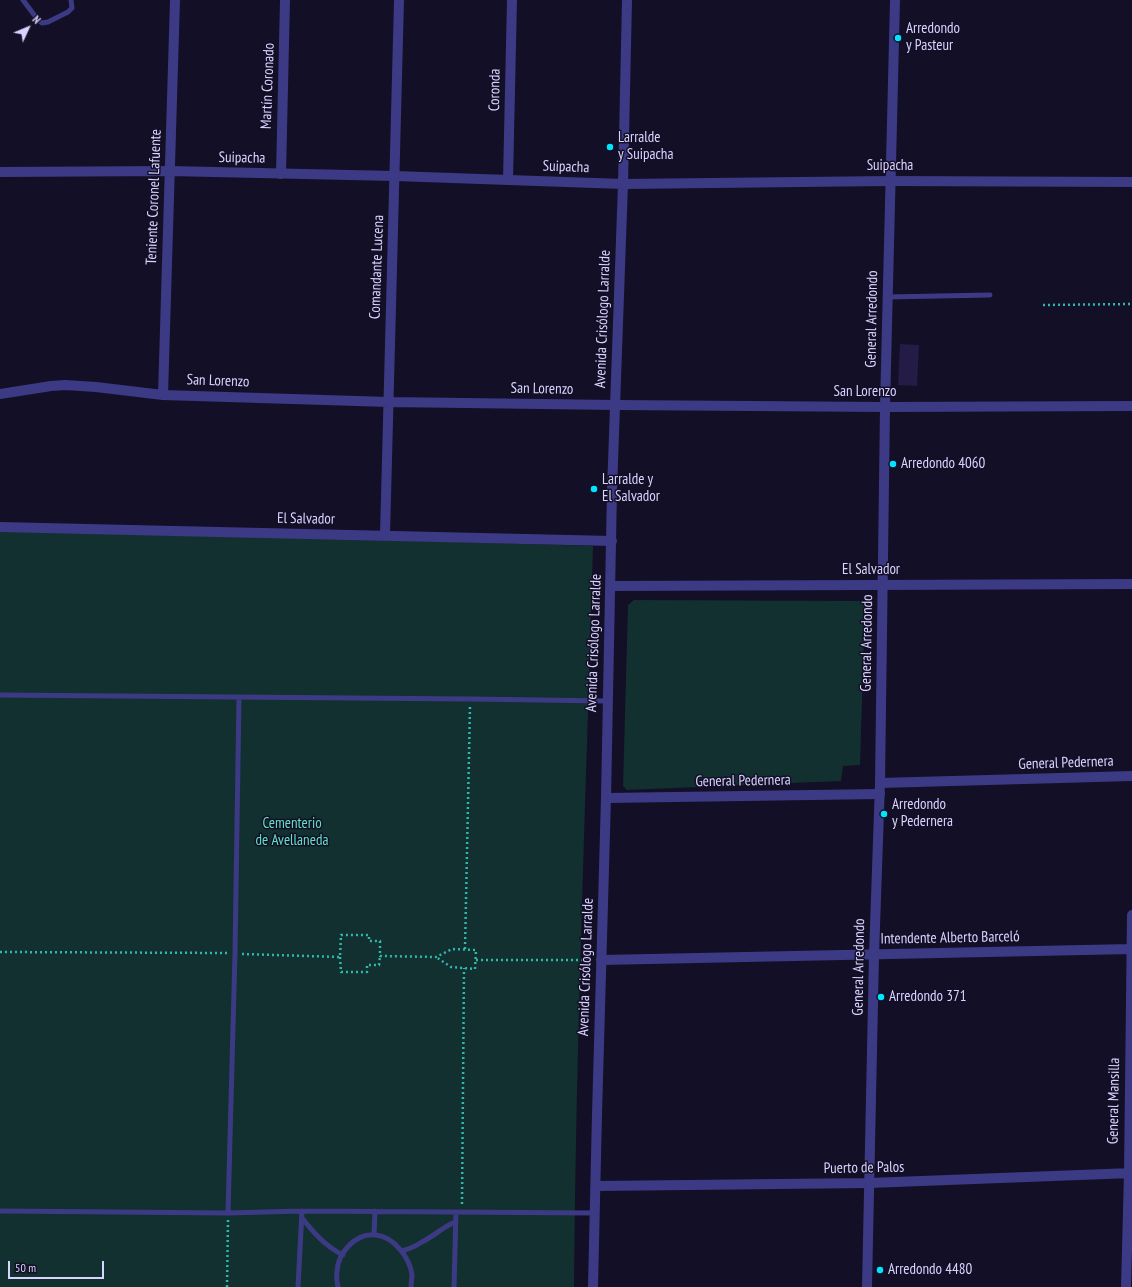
<!DOCTYPE html>
<html>
<head>
<meta charset="utf-8">
<style>
	body { margin:0 }
	#map { position:relative; width:1132px; height:1287px; overflow:hidden; background:#130f26; font-family:"PT Sans Narrow",sans-serif }
	canvas { display:block }
	.north { position:absolute; left:8px; top:8px; width:40px; height:40px; -webkit-text-stroke:3px #130f26; paint-order:stroke; rotate:46deg; font-size:11px; font-weight:700; line-height:16px; text-align:center; color:#d9d4ff }
	.north::after { content:''; display:block; margin:auto; width:14px; height:18px; background:#d9d4ff; clip-path:polygon(50% 0,100% 100%,50% 72%,0 100%) }
	.scale { position:absolute; left:8px; top:1261px; width:96px; height:18px; box-sizing:border-box; border:2px solid #d9d4ff; border-top:0; padding-left:5px; font-size:12px; line-height:14px; white-space:nowrap; color:#d9d4ff; -webkit-text-stroke:3px #130f26; paint-order:stroke }
</style>
</head>
<body>
<div id="map">
<canvas width="1132" height="1287"></canvas>
<div class="north">N</div>
<div class="scale">50 m</div>
</div>
<script>
const ctx = document.querySelector('canvas').getContext('2d');
ctx.lineJoin = 'round';
function paint(path, color) {
  ctx.fillStyle = color;
  ctx.fill(path, 'evenodd');
}
function stroke(path, color, width, dash) {
  ctx.strokeStyle = color;
  ctx.lineWidth = width;
  ctx.lineCap = dash ? 'butt' : 'round';
  ctx.setLineDash(dash || []);
  ctx.stroke(path);
}
function write(font, color, halo, rows, align = 'center') {
  ctx.font = font + ' "PT Sans Narrow",sans-serif';
  ctx.lineWidth = 3;
  ctx.setLineDash([]);
  ctx.textBaseline = 'middle';
  ctx.strokeStyle = halo;
  ctx.fillStyle = color;
  for (const [text, x, y, turn = 0] of rows) {
    ctx.save();
    ctx.translate(x, y);
    ctx.rotate((+turn || 0) * Math.PI / 180);
    ctx.textAlign = isNaN(turn) ? turn : align;
    if (halo) ctx.strokeText(text, 0, 0);
    ctx.fillText(text, 0, 0);
    ctx.restore();
  }
}
const green = new Path2D(`
	M0 529 593 546C586 793 576 1040 574 1287H0Z
	M634 600 860 601 865 606 860 765 843 766 841 781 627 790 623 786 628 605Z`);
const building = new Path2D(`
	M900 344 919 345 917 386 898 385Z`);
const path = new Path2D(`
	M1043 305 1132 304
	M465 949 470 706
	M0 952 227 953
	M242 954 340 957 341 935H369V941H380V956L436 957 452 949 476 950 475 969 451 967 436 957
	M340 957 341 972H367V965H379L380 956
	M476 960H591
	M462 1204 464 968
	M227 1287 228 1220`);
const service = new Path2D(`
	M23 0 38 20 42 23 48 22 68 12 72 8 71 0
	M887 297 990 295
	M0 695 470 699 607 701
	M0 1211 228 1213 302 1211 595 1213
	M228 1213 235 953 239 697
	M302 1218C314 1233 325 1246 343 1255
	M374 1235 375 1211
	M402 1251C409 1249 416 1246 422 1242 434 1236 443 1227 455 1222
	M298 1287 302 1211
	M338 1287C337 1282 336 1276 337 1271 338 1253 356 1232 376 1235 394 1237 410 1258 412 1275 412 1278 411 1283 411 1287
	M454 1287 456 1212`);
const minor = new Path2D(`
	M281 174 285 0
	M508 180 512 0
	M623 184 890 181 1132 182
	M0 394 51 386 65 385 96 387 163 395 389 402 616 405 885 407 1132 406
	M163 395 175 0
	M0 527 612 541
	M385 535 399 0
	M611 586 1132 584
	M880 783 1132 776
	M606 798 880 794
	M601 960 1132 949
	M596 1186 869 1183 1132 1173
	M1126 1287 1129 1173 1132 915`);
const tertiary = new Path2D(`
	M0 172 169 171 395 176 623 184
	M593 1287 597 1114 606 798 612 490 623 184 627 0
	M867 1287 874 955 880 783 885 407 895 0`);
const markers = [
	[898,38,4,"#00e5ff"],
	[610,147,4,"#00e5ff"],
	[893,464,4,"#00e5ff"],
	[594,489,4,"#00e5ff"],
	[884,814,4,"#00e5ff"],
	[881,997,4,"#00e5ff"],
	[880,1270,4,"#00e5ff"]
];
const poiNames = [
	["Arredondo",906,29],
	["y Pasteur",906,46],
	["Larralde",618,138],
	["y Suipacha",618,155],
	["Arredondo 4060",901,464],
	["Larralde y",602,480],
	["El Salvador",602,497],
	["Arredondo",892,805],
	["y Pedernera",892,822],
	["Arredondo 371",889,997],
	["Arredondo 4480",888,1270]
];
const streetNames = [
	["Martín Coronado",268,86,-88],
	["Coronda",495,90,-89],
	["Suipacha",242,158,1],
	["Suipacha",890,166],
	["Suipacha",566,167,2],
	["Teniente Coronel Lafuente",154,197,-88],
	["Comandante Lucena",377,267,-88],
	["Avenida Crisólogo Larralde",603,319,-88],
	["General Arredondo",872,319,-89],
	["San Lorenzo",218,381,2],
	["San Lorenzo",542,389,1],
	["San Lorenzo",865,392],
	["El Salvador",306,519,1],
	["El Salvador",871,570],
	["Avenida Crisólogo Larralde",594,643,-88],
	["General Arredondo",867,643,-89],
	["General Pedernera",1066,763,-2],
	["General Pedernera",743,781,-1],
	["Intendente Alberto Barceló",950,938,-1],
	["Avenida Crisólogo Larralde",586,967,-88],
	["General Arredondo",859,967,-89],
	["General Mansilla",1114,1101,-89],
	["Puerto de Palos",864,1168,-1]
];
const parkNames = [
	["Cementerio",292,824],
	["de Avellaneda",292,841]
];
paint(green, '#12302f');
paint(building, '#241b47');
stroke(path, '#2fb8b0', 2.5, [2, 3]);
stroke(service, '#3d3a85', 5);
stroke(minor, '#3d3a85', 10);
stroke(tertiary, '#3d3a85', 10);
for (const [x, y, r, color] of markers) {
  const dot = new Path2D();
  dot.arc(x, y, r, 0, 2 * Math.PI);
  ctx.fillStyle = color;
  ctx.fill(dot);
  stroke(dot, '#130f26', 1.5);
}
write('15px', '#d9d4ff', '#130f26', poiNames, 'left');
write('15px', '#d9d4ff', '#130f26', streetNames);
write('15px', '#5fe0c0', '#130f26', parkNames);
</script>
</body>
</html>
